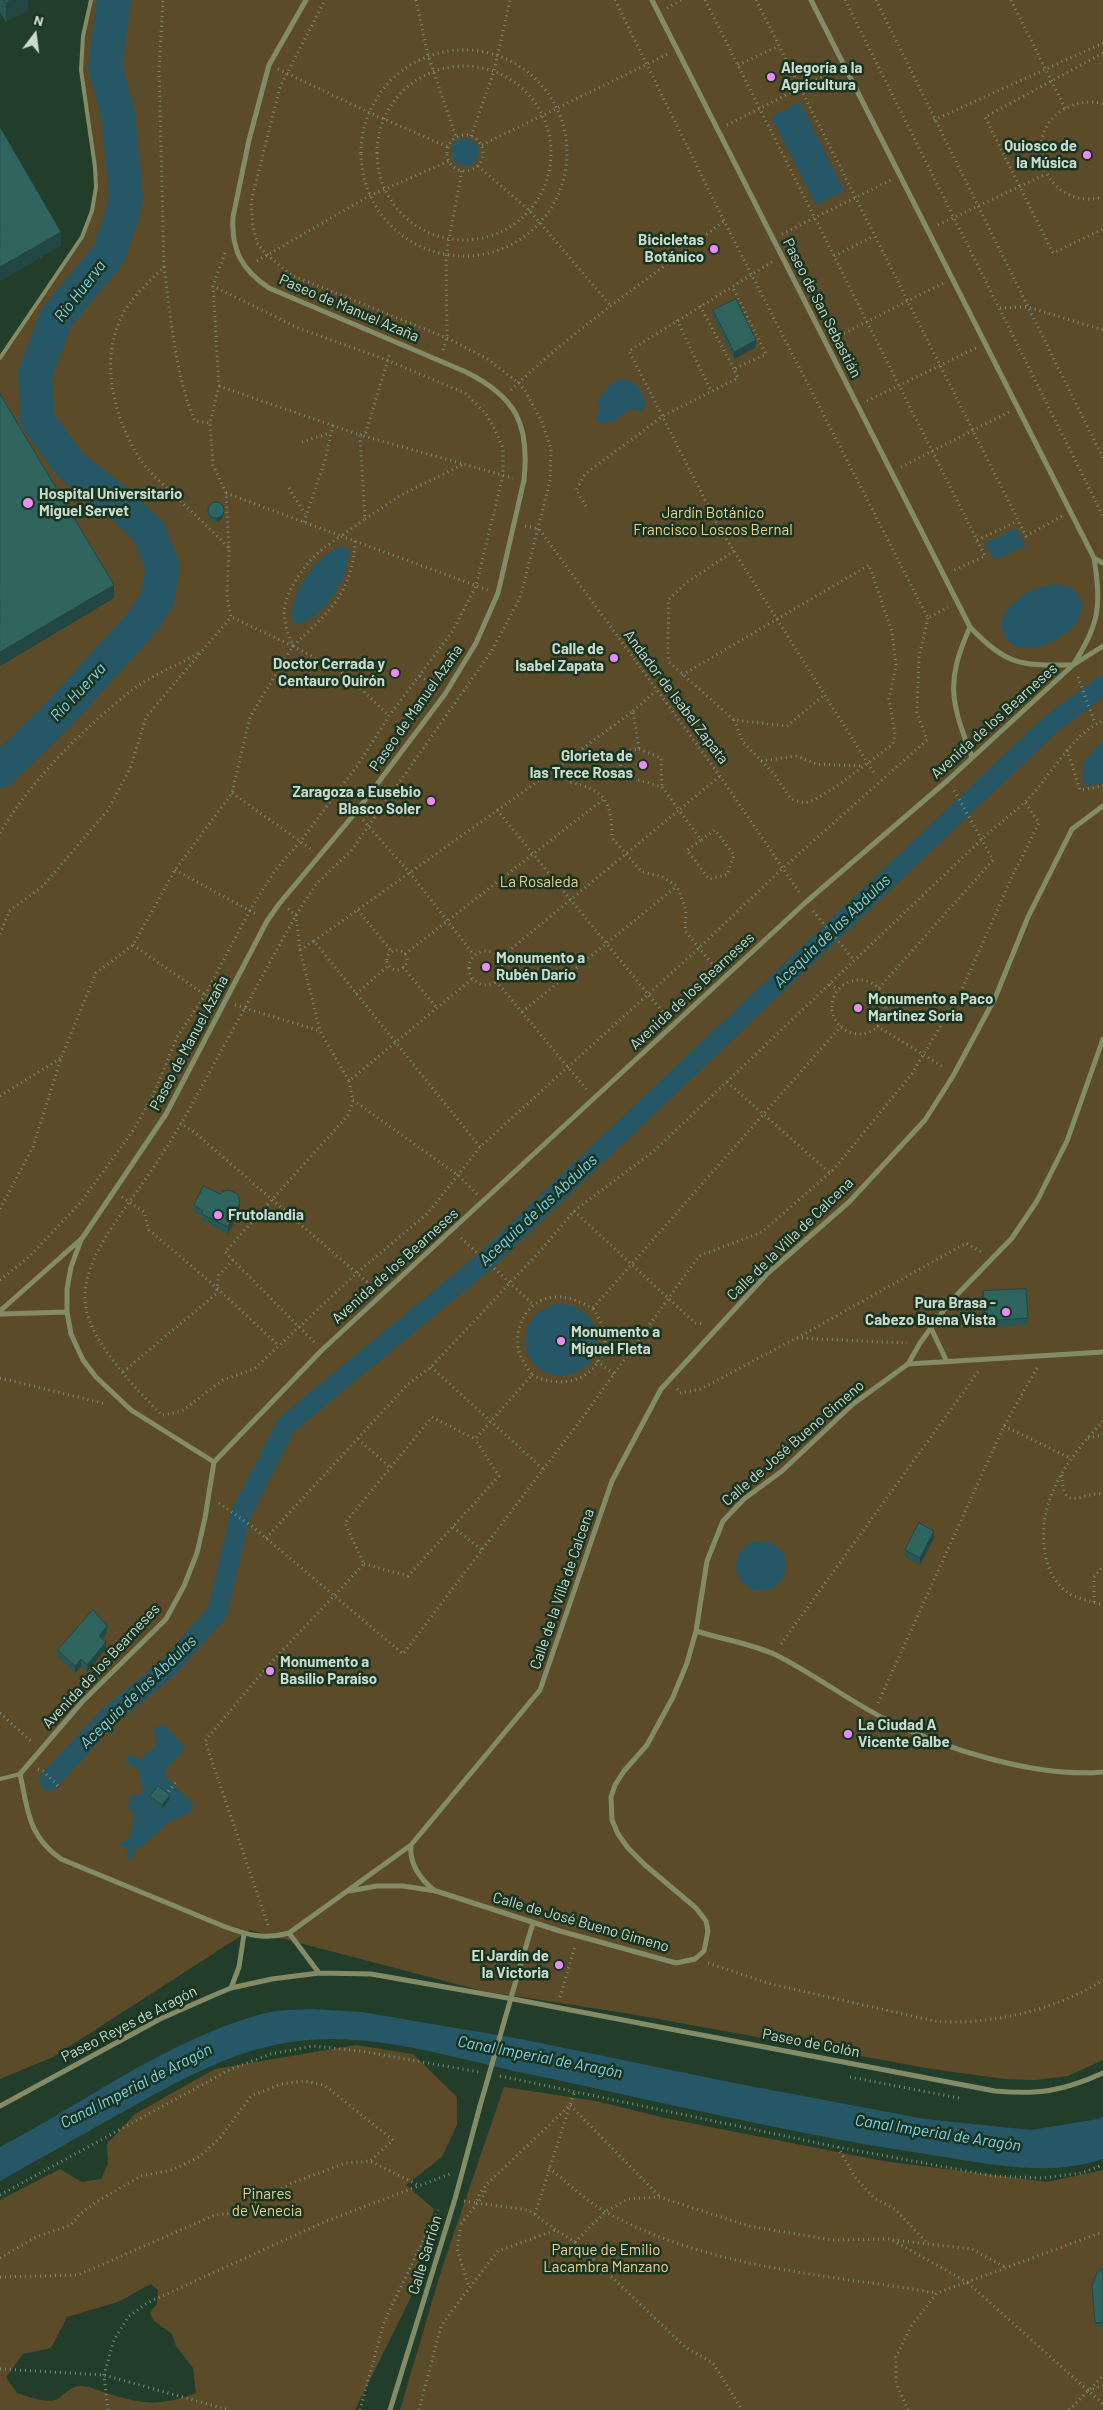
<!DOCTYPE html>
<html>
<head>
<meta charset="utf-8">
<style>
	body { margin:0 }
	#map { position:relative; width:1103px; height:2410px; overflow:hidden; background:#223e2a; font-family:Barlow,sans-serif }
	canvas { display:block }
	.north { position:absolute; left:10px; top:10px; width:50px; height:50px; -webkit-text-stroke:4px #183420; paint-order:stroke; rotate:15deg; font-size:14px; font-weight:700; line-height:20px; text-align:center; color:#cbdbce }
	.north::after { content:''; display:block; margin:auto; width:18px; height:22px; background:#cbdbce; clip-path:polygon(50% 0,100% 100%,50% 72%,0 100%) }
</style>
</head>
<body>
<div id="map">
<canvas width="1103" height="2410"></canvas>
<div class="north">N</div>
</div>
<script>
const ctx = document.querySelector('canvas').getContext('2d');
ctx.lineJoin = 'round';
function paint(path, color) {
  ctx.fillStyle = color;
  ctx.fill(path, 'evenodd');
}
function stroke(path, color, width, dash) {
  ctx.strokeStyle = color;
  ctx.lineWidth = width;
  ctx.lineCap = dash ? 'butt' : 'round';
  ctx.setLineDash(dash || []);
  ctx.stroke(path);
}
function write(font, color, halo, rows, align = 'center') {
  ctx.font = font + ' Barlow,sans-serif';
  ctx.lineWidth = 5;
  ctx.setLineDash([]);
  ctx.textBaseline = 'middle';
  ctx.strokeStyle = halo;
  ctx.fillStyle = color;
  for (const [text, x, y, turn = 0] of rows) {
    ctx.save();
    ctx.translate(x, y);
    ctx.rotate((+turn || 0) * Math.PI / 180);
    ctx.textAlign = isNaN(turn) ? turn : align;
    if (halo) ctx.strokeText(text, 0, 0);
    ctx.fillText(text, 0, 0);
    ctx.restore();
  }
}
const green = new Path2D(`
	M91 0H1103V2060L1068 2076 1036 2080 1005 2079 932 2069 631 2014 483 1991 250 1930 53 2057 0 2079V666L114 598 0 407V360L82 237 92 211 96 187 81 70 83 36Z
	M356 2045 413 2054 457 2097V2125L442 2157 406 2185 434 2209 411 2297 355 2410H0V2200L60 2169 82 2182 101 2179 108 2164 107 2144 135 2114 215 2069ZM151 2284 158 2290 157 2304 150 2312 153 2320 172 2334 176 2346 193 2368 196 2393C160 2407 142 2404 106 2393 99 2391 88 2385 80 2386 70 2387 66 2393 58 2399 47 2405 28 2396 17 2393L6 2377 23 2354 51 2348 67 2317 118 2302Z
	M504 2087 596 2101 665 2118 883 2161 1047 2182 1103 2170V2410H400L442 2268Z`);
const water = new Path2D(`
	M800 102 844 191 816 205 771 117Z
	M451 152a14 14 0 1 1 28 0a14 14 0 1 1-28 0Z
	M622 379C638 382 640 389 646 402L643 411 629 410 611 423 600 424 595 417 600 411 597 402 609 385Z
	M1016 528 1025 546 994 560 985 543Z
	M341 546 349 550C350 576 324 620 297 624L292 620C291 592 315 556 341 546Z
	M1052 584C1063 585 1075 586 1080 599 1093 633 1015 670 1003 632 1000 624 1002 617 1007 610 1019 595 1032 588 1052 584Z
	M1103 741V783L1085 786C1077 766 1089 754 1103 741Z
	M525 1340a36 36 0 1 1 72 0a36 36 0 1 1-72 0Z
	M736 1566a25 25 0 1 1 50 0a25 25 0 1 1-50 0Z
	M163 1724 186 1748 166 1769 165 1777 193 1803 190 1812 168 1823 141 1847 136 1849 132 1860 126 1858 128 1849 118 1845 130 1837 135 1814 128 1808 130 1796 143 1793 139 1771 126 1762 127 1756 133 1755 139 1760 156 1746 154 1728Z
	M312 2009 362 2012 526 2040 734 2083 925 2119 1031 2130 1098 2119 1103 2116V2159C1046 2178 984 2163 926 2154 791 2134 658 2101 524 2073 448 2057 369 2030 291 2042 229 2051 175 2083 121 2113 81 2136 40 2158 0 2181V2147C86 2102 167 2040 262 2014 277 2009 296 2010 312 2009Z`);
const canal = new Path2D(`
	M49 1781 107 1718 168 1668 217 1613 240 1516 286 1425 483 1263 1052 723 1103 686`);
const river = new Path2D(`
	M0 771 57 716 140 625 157 600 163 568 149 532 120 504 71 466 37 419 35 374 56 318 108 255 120 222 126 198 118 114 105 67 114 0`);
const path = new Path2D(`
	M416 0 428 55 456 137
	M615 0 724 221 928 618 948 607
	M705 0 985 556 954 570
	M756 0 1026 536 1062 516
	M845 0 1103 516
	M876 0 1103 458
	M1011 0 1065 108
	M667 8 682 0
	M361 153a103 103 0 1 1 206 0a103 103 0 1 1-206 0Z
	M1103 53 985 117 1053 253 1103 229
	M738 65 779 46
	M377 153a87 87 0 1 1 174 0a87 87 0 1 1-174 0Z
	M278 69 368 112 448 147
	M1103 104C1093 101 1083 102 1073 105 1015 126 1042 213 1103 197
	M934 120 1103 43
	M727 125 835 70
	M447 153a18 18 0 1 1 36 0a18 18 0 1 1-36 0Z
	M471 136 494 71 510 0
	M482 145 668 54
	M478 166 530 211 611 306
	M938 225 1046 174
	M782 234 891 180
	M225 253 213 286 219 386 210 423 213 465 226 493 229 548
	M834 256 874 236
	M257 261 369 196 449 161
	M772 262 629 351 720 529 874 773
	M164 267C170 311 176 381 195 421L210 423
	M700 306 734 369
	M1000 308 1028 307 1103 330
	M677 320 711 391
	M835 338 943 283
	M443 350 447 338 446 256 462 170
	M219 386 360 435 366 432 390 353
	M511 390C576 327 653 276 724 221
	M867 401 976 348
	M302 442 330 433
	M901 467 1009 412
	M289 488 305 514
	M226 493 341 536 365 519 360 435 513 478
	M586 506 576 490 585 474 663 416 738 378 734 369 766 354 732 286
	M365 519 401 495 462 465
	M304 522 325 460 333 425
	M525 526 539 529 720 776 799 892
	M977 540 1018 521
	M355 541C353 593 328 613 293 646 289 636 284 624 284 612 285 592 304 565 319 552 325 546 334 541 341 536L488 590
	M734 551 686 583 668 600C670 621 666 641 669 662L734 720 787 726 824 695
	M293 646 348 676 389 716
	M682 675 869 565 892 632 896 666 889 699 895 734 893 744 837 786 816 799 805 803 791 799 774 774 743 742 734 720
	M420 676 436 687
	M1078 677 1095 723
	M633 711 656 691
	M639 749 661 758 662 787
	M1067 750 1080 790 1103 786
	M761 761 797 756 816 764 863 766
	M558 767 569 782C605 789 612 802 612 838L642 872 661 876 677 886 686 910 685 931 718 971
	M232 793 311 849
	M497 810 666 1016
	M363 820 410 873 474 955
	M0 833C32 779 83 729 132 690 152 675 178 665 199 653
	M175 870 258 915
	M288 909 296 915 300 950 320 1031 349 1081 473 978
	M358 910 392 952
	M813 911 854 960
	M0 934 9 911 43 886 107 811 130 769 146 717 231 617 227 597 229 548C211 530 192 512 174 495 162 483 147 471 138 456 112 413 98 354 126 309 136 293 151 280 164 267L159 70 163 0
	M314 941 558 767 633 711 639 749 619 752 621 770 638 780 662 787 679 810 720 776
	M133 945 205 995 215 999
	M300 950 314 941 480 1147
	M387 960a10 10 0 1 1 20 0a10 10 0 1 1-20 0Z
	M469 968a17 17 0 1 1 34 0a17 17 0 1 1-34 0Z
	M405 954 605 798
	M500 958 679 810 701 840 715 830 734 855 727 875 709 879 687 850 701 840
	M403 967 436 1007
	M832 1007a27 27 0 1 1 54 0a27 27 0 1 1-54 0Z
	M496 981 587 1090
	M830 984 838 990
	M879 988 993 860 954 790
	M356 994 389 965
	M235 1005 320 1031
	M522 1012 677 886
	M877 1026 945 1068
	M727 1082 830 1173
	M0 1096 61 1058
	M353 1100 459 1176 477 1194
	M180 1123 194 1132 373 1287
	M122 1197 144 1212 149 1230 217 1288 279 1346
	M0 1209 33 1147 61 1058 96 973 133 945 175 870 232 793 250 717 293 646 231 617
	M574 1211 695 1323 704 1324
	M461 1238 534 1305
	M0 1280 29 1257 81 1202 132 1132 153 1096 177 1037 205 995 250 910 276 869 300 842 357 766 389 716 452 632 476 586 503 475V448L495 430 486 414 465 393 387 360 298 328 213 286
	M797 1338 966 1243 983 1253
	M314 1342 225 1252 349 1114 353 1100 349 1081
	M597 1361 614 1374
	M431 1367 543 1469
	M123 1372 216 1294 219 1275 233 1260
	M532 1375C563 1391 601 1379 605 1341 606 1328 598 1318 593 1308
	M0 1378 106 1404
	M677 1389 680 1393 701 1389 796 1338 907 1343
	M160 1413C136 1390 92 1342 86 1309 78 1265 119 1218 142 1184 156 1164 169 1144 181 1124L296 915 317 883 351 851 491 652 520 598 550 481 551 449 542 422 525 391 519 383 486 358 447 338 291 275 266 254 257 243 253 226 251 202 280 87 325 0
	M163 1415 182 1411 223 1380 254 1369 358 1272 428 1213 480 1147 699 948 783 868 927 740 917 712 919 657 928 618
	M1103 1421C1069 1457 1036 1500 1045 1553 1047 1567 1054 1583 1067 1592 1076 1599 1092 1601 1103 1605
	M1004 1426 1070 1458
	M1088 1438 1103 1435
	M358 1439 390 1467
	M1062 1475C1063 1515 1083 1491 1103 1494
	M219 1503 253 1527 403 1654 583 1417 699 1256 762 1232 834 1169 911 1075 960 994 1011 879 1039 823 1025 802
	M453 1527 482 1550
	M266 1538 408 1384 431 1367 542 1249 574 1211 654 1151 982 839C996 826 1012 814 1026 801 1048 780 1075 730 1103 721
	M364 1564 408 1576 499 1476 475 1439
	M1094 1602V1577L1103 1566
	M781 1644 978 1372
	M878 1703 1004 1426 1037 1368
	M0 1713 33 1743
	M38 1769 43 1771 60 1788
	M165 1795 177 1781
	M268 1925 205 1741 266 1668 364 1564 345 1523 432 1417 475 1439 532 1375C528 1368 523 1362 520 1355 511 1330 528 1297 556 1297 569 1296 581 1303 593 1308L841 1026
	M708 1963 771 1984 934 2021C988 2026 1057 2010 1103 1980
	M560 1997 575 1946
	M500 2076 837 2147 994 2176 1041 2178 1082 2173 1103 2165
	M850 2077 959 2098
	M838 2147 854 2176 874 2198 895 2209 927 2243
	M549 2168C568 2183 586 2201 606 2212 709 2269 824 2274 937 2293
	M0 2195 231 2069 271 2054 313 2046 360 2051 479 2072
	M464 2201 476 2203 480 2193 487 2184 570 2105 575 2090
	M476 2203 528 2210 556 2230
	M535 2214 570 2105 659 2196
	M461 2224 484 2195 486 2188
	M460 2230 457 2249 469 2287
	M893 2240 972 2249 1006 2268
	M575 2242 685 2347 713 2363 742 2410
	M0 2258 36 2237 71 2225 79 2215 96 2202 141 2176 172 2170 199 2157 220 2138 251 2096 281 2084 304 2081 324 2085 393 2140 370 2161
	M0 2277 78 2275 215 2215 234 2213 292 2183 346 2163 370 2161 420 2186
	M0 2369 104 2375 229 2410
	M1088 2390 1103 2386
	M108 2410 104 2375 114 2340 128 2317 147 2303 324 2222 450 2174
	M360 2410 384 2322 438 2210
	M419 2410 441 2326 460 2300 498 2251 556 2230 575 2242 605 2212 628 2199 659 2197 749 2226 832 2240 890 2239 967 2282 1103 2232
	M908 2410 896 2383V2357L911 2326 937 2293 967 2282 1103 2404
	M1069 2410 1103 2376`);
const lane = new Path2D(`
	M0 358 82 237 92 211 96 187 95 167 81 70 83 36 91 0
	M0 1779 20 1774`);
const street = new Path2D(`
	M652 0 970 627C1008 667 1021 665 1073 665 1099 625 1102 606 1094 558L811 0
	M1094 558 1103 563
	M970 627C945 683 951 702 972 757
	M1103 646 1073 665 948 780 806 902 322 1350 214 1462 205 1518 197 1553 184 1586 166 1619 82 1702 20 1774C28 1811 28 1836 61 1859L223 1926C247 1935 265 1940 289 1933L411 1845 540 1690 612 1481 661 1389 768 1273 849 1202 925 1120 953 1076 995 998 1028 917 1072 829 1103 806
	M0 1311 80 1240
	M0 1314 67 1312
	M931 1328 947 1362
	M908 1364 1103 1352
	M214 1462 131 1410 96 1377 83 1360 71 1334 67 1312V1289L71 1267 81 1240 166 1114 267 921 279 904 356 812 445 694 476 643 498 593 524 480C530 424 516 397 466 372L269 288C242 270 231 250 233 217L249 140 269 65 306 0
	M696 1631C721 1639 753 1644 776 1655 814 1674 849 1701 887 1720 946 1750 1038 1778 1103 1772
	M411 1845C409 1864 420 1879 435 1891
	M349 1891 377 1886H403L436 1891 560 1931 676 1963 695 1959 704 1951 708 1931 706 1921 696 1908 645 1865 628 1848 618 1834 612 1820 611 1797 615 1785 624 1771 647 1745 673 1697 687 1663 696 1631 707 1561 723 1521 744 1499 782 1471 853 1404 908 1364 920 1343 949 1303 1012 1238 1037 1201 1067 1141 1103 1039
	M289 1933 319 1973
	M523 1956 533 1923
	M231 1988 239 1967 244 1934
	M0 2106 160 2019 212 1996 231 1988 272 1979 319 1973 371 1974 513 1999 995 2091C1038 2095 1063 2091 1103 2073
	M390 2410 455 2199 480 2106`);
const streetBridge = new Path2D(`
	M480 2106 523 1956`);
const wall = new Path2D(`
	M0 0H28V10L6 22 0 12Z
	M713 310 756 347 734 359 713 317Z
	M224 511 222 519 217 522 212 521 208 516V513Z
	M194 1205 240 1210 228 1234 202 1221V1217L194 1212Z
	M983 1291 1028 1318V1325L985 1328Z
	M934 1538 920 1565 905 1557V1550Z
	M107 1633 102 1639 106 1649 87 1672 81 1666 75 1673 58 1657V1650Z
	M150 1796 170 1799 162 1809 150 1799Z
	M1103 2269V2326L1095 2327 1092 2289Z`);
const shadedWall = new Path2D(`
	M11 0H28V10L6 22V3Z
	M61 232V246L0 281V267Z
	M756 340V347L734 359V352Z
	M224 507 222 519 217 522V518Z
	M114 585V598L0 666V652Z
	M240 1203V1210L228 1234V1227Z
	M934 1531V1538L920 1565V1558Z
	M107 1626V1633L99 1643V1636Z
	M106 1642V1649L87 1672V1665Z
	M81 1659V1666L75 1673V1666Z
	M170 1795V1799L162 1809V1805Z`);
const building = new Path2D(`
	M4 0H11L6 3Z
	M0 127 61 232 0 267Z
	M736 299 756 340 734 352 713 310Z
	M0 394 114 585 0 652Z
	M208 510a8 8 0 1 1 16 0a8 8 0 1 1-16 0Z
	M204 1186 220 1194 224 1191 229 1190 238 1194 240 1203 228 1227 202 1214 203 1211 194 1205Z
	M1026 1289 1028 1318 985 1321 983 1291Z
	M919 1523 934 1531 920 1558 905 1550Z
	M93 1610 107 1626 99 1636 106 1642 87 1665 81 1659 75 1666 58 1650Z
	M158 1786 170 1795 162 1805 150 1796Z
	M1103 2269V2322L1095 2323 1092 2286 1097 2273Z`);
const markers = [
	[771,77,5,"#ec8cfb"],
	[1087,155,5,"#ec8cfb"],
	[714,249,5,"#ec8cfb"],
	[28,503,6,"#ec8cfb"],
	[614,658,5,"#ec8cfb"],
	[395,673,5,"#ec8cfb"],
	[643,765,5,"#ec8cfb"],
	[431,801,5,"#ec8cfb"],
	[486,967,5,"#ec8cfb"],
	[858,1008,5,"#ec8cfb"],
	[218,1215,5,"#ec8cfb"],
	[1006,1312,5,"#ec8cfb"],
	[561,1341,5,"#ec8cfb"],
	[270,1671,5,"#ec8cfb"],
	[848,1734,5,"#ec8cfb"],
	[559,1965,5,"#ec8cfb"]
];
const poiNames = [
	["Alegoría a la",781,68],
	["Agricultura",781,85],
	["Quiosco de",1077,146,"right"],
	["la Música",1077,163,"right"],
	["Bicicletas",704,240,"right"],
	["Botánico",704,257,"right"],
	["Hospital Universitario",39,494],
	["Miguel Servet",39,511],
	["Calle de",604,649,"right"],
	["Isabel Zapata",604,666,"right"],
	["Doctor Cerrada y",385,664,"right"],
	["Centauro Quirón",385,681,"right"],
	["Glorieta de",633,756,"right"],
	["las Trece Rosas",633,773,"right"],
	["Zaragoza a Eusebio",421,792,"right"],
	["Blasco Soler",421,809,"right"],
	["Monumento a",496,958],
	["Rubén Darío",496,975],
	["Monumento a Paco",868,999],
	["Martinez Soria",868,1016],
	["Frutolandia",228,1215],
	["Pura Brasa -",996,1303,"right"],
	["Cabezo Buena Vista",996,1320,"right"],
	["Monumento a",571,1332],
	["Miguel Fleta",571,1349],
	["Monumento a",280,1662],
	["Basilio Paraíso",280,1679],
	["La Ciudad A",858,1725],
	["Vicente Galbe",858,1742],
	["El Jardín de",549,1956,"right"],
	["la Victoria",549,1973,"right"]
];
const streetNames = [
	["Paseo de Manuel Azaña",349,308,23],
	["Paseo de San Sebastián",822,308,63],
	["Andador de Isabel Zapata",676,697,53],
	["Paseo de Manuel Azaña",416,708,-55],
	["Avenida de los Bearneses",994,721,-42],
	["Avenida de los Bearneses",692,991,-43],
	["Paseo de Manuel Azaña",189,1043,-62],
	["Calle de la Villa de Calcena",790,1239,-44],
	["Avenida de los Bearneses",395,1266,-42],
	["Calle de José Bueno Gimeno",793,1443,-41],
	["Calle de la Villa de Calcena",562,1589,-71],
	["Avenida de los Bearneses",101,1666,-47],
	["Calle de José Bueno Gimeno",581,1922,16],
	["Paseo Reyes de Aragón",129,2024,-27],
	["Paseo de Colón",811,2043,11],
	["Calle Sarrión",425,2255,-73]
];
const parkNames = [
	["Jardín Botánico",713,513],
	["Francisco Loscos Bernal",713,530],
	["La Rosaleda",539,882],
	["Pinares",267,2194],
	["de Venecia",267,2211],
	["Parque de Emilio",606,2250],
	["Lacambra Manzano",606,2267]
];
const waterNames = [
	["Río Huerva",80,291,-52],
	["Río Huerva",78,692,-47],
	["Acequia de las Abdulas",832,931,-44],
	["Acequia de las Abdulas",538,1210,-43],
	["Acequia de las Abdulas",138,1692,-44],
	["Canal Imperial de Aragón",540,2057,11],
	["Canal Imperial de Aragón",136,2086,-27],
	["Canal Imperial de Aragón",938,2133,9]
];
paint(green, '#5c4b29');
paint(water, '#265766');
stroke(canal, '#265766', 20);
stroke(river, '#265766', 34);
stroke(path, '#798f7e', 3, [1, 4]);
stroke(lane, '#848c67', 4);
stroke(street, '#848c67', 5);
stroke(streetBridge, '#848c67', 5);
paint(wall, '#295752');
paint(shadedWall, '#224742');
paint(building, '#30655f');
stroke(building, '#224742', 1);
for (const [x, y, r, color] of markers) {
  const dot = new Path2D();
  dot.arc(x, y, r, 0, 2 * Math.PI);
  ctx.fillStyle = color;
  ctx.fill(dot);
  stroke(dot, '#183420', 2);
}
write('bold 15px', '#cbdbce', '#183420', poiNames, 'left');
write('15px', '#cbdbce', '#183420', streetNames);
write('15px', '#f0d091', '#183420', parkNames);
write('italic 16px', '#7ed1ea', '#183420', waterNames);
</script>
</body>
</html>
